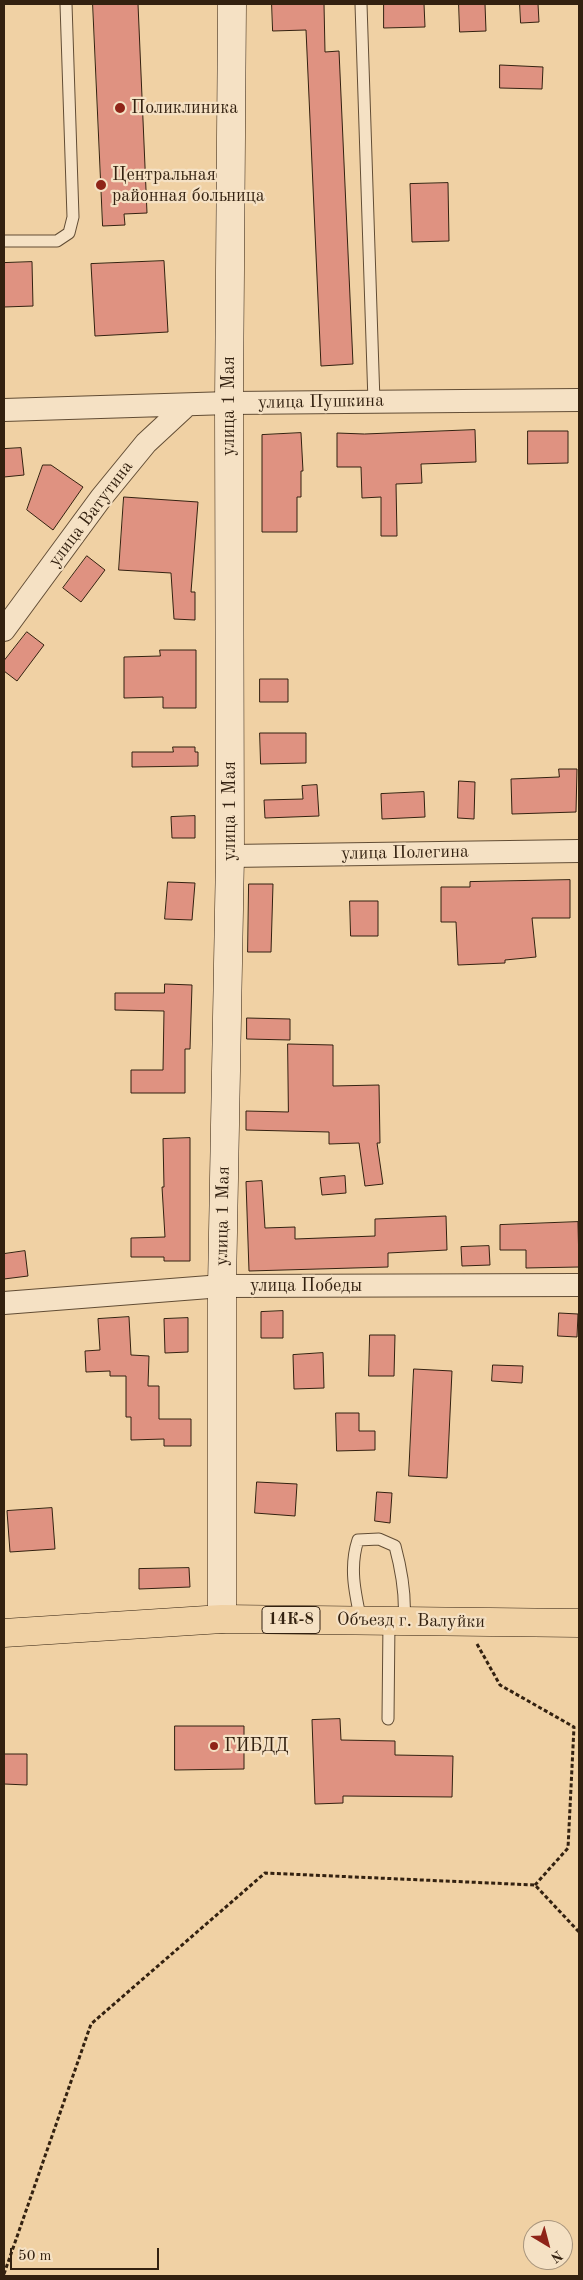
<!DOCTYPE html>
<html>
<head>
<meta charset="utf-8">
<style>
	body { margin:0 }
	#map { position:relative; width:583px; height:2280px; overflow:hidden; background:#f0d1a4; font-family:"Old Standard TT",serif }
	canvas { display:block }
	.frame { position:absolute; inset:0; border:5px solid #332110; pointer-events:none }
	.north { position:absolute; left:523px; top:2220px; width:50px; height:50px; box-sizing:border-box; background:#f5e1c4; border:1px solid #a7947c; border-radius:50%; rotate:143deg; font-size:14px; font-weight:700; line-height:20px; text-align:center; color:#332110 }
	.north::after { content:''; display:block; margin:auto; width:18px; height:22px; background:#8f2418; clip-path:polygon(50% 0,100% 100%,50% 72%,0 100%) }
	.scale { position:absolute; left:10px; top:2248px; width:149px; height:22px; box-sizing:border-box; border:2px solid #332110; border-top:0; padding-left:6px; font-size:15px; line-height:18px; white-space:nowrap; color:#332110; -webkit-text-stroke:4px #f5e1c4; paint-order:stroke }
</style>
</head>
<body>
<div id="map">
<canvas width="583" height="2280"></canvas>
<div class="frame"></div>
<div class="north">N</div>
<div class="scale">50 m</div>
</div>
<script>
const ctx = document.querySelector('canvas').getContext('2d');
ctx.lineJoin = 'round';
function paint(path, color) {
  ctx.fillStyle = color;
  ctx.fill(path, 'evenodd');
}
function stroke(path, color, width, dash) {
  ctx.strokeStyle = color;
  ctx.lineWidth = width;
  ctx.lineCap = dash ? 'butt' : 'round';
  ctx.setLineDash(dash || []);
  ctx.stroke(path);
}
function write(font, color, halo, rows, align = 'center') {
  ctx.font = font + ' "Old Standard TT",serif';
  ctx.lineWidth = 4.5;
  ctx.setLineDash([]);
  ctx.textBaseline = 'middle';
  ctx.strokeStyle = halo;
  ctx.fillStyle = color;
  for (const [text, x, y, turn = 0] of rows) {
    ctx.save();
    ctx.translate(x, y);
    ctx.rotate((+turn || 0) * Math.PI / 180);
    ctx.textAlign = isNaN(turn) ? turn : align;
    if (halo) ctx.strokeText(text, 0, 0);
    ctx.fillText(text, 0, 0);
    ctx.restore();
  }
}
const building = new Path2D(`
	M93 4H138L147 213 124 214 125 225 103 226Z
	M272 4H324L325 52 339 51 353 364 321 366 306 30 273 31Z
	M384 4H424L425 27 384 28Z
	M459 4H485L486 31 460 32Z
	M520 4H538L539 22 521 23Z
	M500 65 543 67 542 89 500 88Z
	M448 183 449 241 412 242 410 184Z
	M164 261 168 332 95 336 91 264Z
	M32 262 33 306 4 307V263Z
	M475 430 476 462 421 464 422 483 396 484 397 536H381V497L362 498 361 467H337V433L364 434Z
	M528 431H568V463L528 464Z
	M301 433 303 471H301V497H297V532H262V435Z
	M21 448 24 475 4 477V449Z
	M43 465H51L83 487 53 530 27 510Z
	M124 497 198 502 191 592H195V620L174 619 171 573 119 570Z
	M87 556 105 570 81 602 63 588Z
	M27 632 44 645 17 681 4 671V661Z
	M160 650H196V708H163V697L124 698V657L160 656Z
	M260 679H288V702H260Z
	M260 733H306V763L261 764Z
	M173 747H195V752H198V766L132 767V752H173Z
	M559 769H577L576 812 512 814 511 779 559 777Z
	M459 781 475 782 474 819 458 818Z
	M317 785 319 816 265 818 264 800 303 799 302 786Z
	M424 792 425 817 382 819 381 794Z
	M195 816V838H172L171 817Z
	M570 880V918H532L536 957 505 960V963L458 965 456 922H441V887H470V882Z
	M168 882 195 883 192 920 165 919Z
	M249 884H273L271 952H248Z
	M350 901H378V936H351Z
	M165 984 192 985 190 1049H185V1093H131V1070H163L164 1011 115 1010V993H164Z
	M247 1018 290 1019V1040L247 1039Z
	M288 1044 333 1045V1086L379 1085 380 1143H377L383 1184 365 1186 359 1143 329 1144V1132L246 1130V1111L288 1112Z
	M190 1138V1261H164V1257H131V1238L165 1237 162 1187H164L163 1139Z
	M345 1176 346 1193 322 1195 320 1178Z
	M262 1181 265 1228 295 1227V1239L375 1236V1219L446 1216 447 1250 388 1253V1267L249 1271 246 1182Z
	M578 1222 579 1267 526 1268V1250H500V1225Z
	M489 1246 490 1265 462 1266 461 1247Z
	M25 1251 28 1276 4 1279V1254Z
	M283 1311V1338H261V1312Z
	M559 1313 578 1314 577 1337 558 1336Z
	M129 1317 131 1355 149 1356 148 1386H159V1419H191V1446H164V1439L131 1440V1417H126V1376H110V1371L86 1372 85 1351 100 1350 98 1319Z
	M188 1318V1352L165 1353 164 1319Z
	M370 1335H395L394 1376H369Z
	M323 1353 324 1388 294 1389 293 1355Z
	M493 1365 523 1366 522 1383 492 1381Z
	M414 1369 452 1371 447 1478 409 1476Z
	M336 1413H359V1431H375V1450L337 1451Z
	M257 1482 297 1484 295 1516 255 1513Z
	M377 1492 392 1493 390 1523 375 1521Z
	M52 1508 55 1549 10 1552 7 1511Z
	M189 1568 190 1587 139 1589V1569Z
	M340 1719 341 1740 395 1741V1755L453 1756 452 1797 343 1796V1803L315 1804 312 1720Z
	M175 1726H244V1769L175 1770Z
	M4 1754H27V1785L4 1784Z`);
const path = new Path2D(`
	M477 1644 500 1685 574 1727 568 1848 535 1885
	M4 2274 91 2024 265 1873 535 1885 579 1932`);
const lane = new Path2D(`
	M361 4 374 402
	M4 241H57L69 233 73 217 66 4
	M361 1621C355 1593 349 1567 358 1540L379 1539 395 1546C402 1572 406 1595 404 1621
	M388 1719 389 1621`);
const street = new Path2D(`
	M4 410 229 403 579 400
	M4 630 101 498 146 443 187 405
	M230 856 579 851
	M4 1303 222 1286 579 1285`);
const secondary = new Path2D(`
	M222 1619V1286L230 856 229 403 232 4`);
const primary = new Path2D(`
	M4 1633 222 1619 579 1623`);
const markers = [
	[120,108,6,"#8f2418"],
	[101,185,6,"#8f2418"],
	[214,1746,5,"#8f2418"]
];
const shields = [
	[291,1620,58]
];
const shieldNames = [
	["14К-8",291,1620]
];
const poiNames = [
	["Поликлиника",131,108],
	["Центральная",112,175],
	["районная больница",112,196],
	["ГИБДД",224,1746]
];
const streetNames = [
	["улица Пушкина",321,402,-1],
	["улица 1 Мая",229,406,-90],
	["улица Ватутина",91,514,-53],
	["улица 1 Мая",230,811,-90],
	["улица Полегина",405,853,-1],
	["улица 1 Мая",223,1216,-89],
	["улица Победы",306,1286],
	["Объезд г. Валуйки",411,1621,1]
];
paint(building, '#df9281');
stroke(building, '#332110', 1);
stroke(lane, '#624d35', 13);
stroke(street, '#624d35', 24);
stroke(secondary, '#332110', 29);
stroke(primary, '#332110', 29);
stroke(path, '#332110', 3, [4, 2.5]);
stroke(lane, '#f5e1c4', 11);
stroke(street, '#f5e1c4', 22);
stroke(secondary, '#f5e1c4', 28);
stroke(primary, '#f0d1a4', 28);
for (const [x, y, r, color] of markers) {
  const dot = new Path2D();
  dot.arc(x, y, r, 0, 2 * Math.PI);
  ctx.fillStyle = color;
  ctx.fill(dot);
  stroke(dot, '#f5e1c4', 2);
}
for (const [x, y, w] of shields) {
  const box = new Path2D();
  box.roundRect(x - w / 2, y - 13.5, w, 27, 4);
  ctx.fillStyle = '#f5e1c4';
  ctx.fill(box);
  stroke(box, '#332110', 1);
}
write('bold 16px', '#332110', null, shieldNames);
write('18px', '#332110', '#f5e1c4', poiNames, 'left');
write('18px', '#332110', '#f5e1c4', streetNames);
</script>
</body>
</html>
